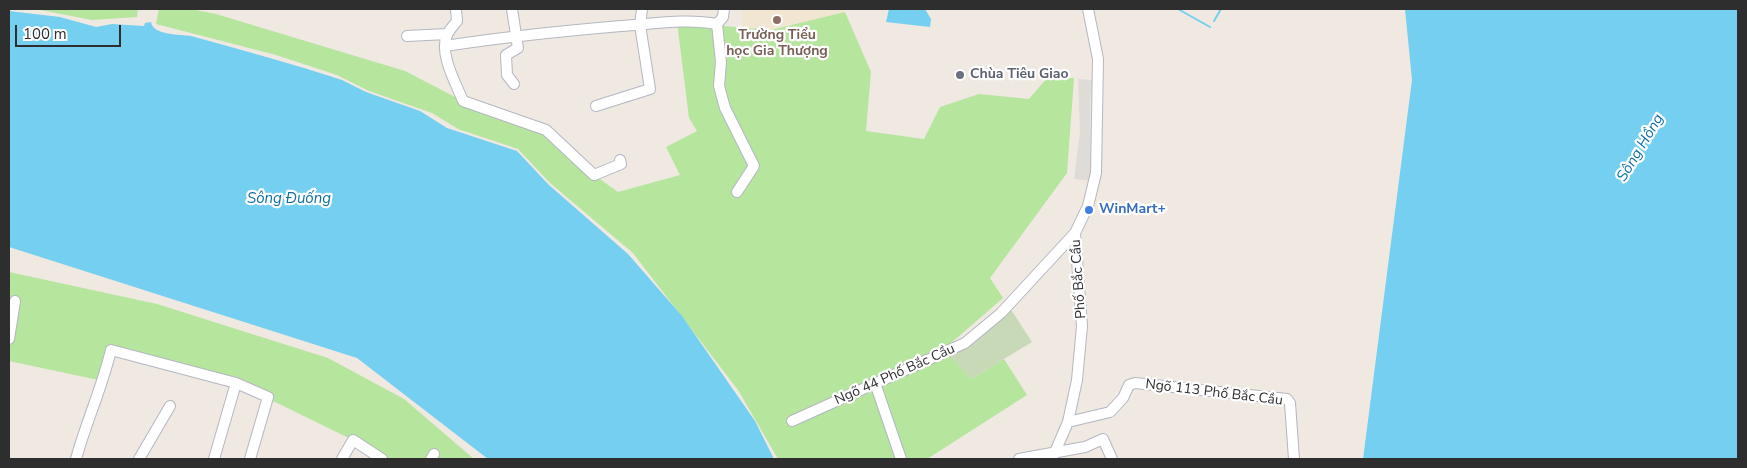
<!DOCTYPE html>
<html>
<head>
<meta charset="utf-8">
<style>
	body { margin:0 }
	#map { position:relative; width:1747px; height:468px; overflow:hidden; background:#efe9e1; font-family:"Nunito Sans",sans-serif }
	canvas { display:block }
	.frame { position:absolute; inset:0; border:10px solid #2e2e2e; pointer-events:none }
	.scale { position:absolute; left:15px; top:25px; width:106px; height:22px; box-sizing:border-box; border:2px solid #2e2e2e; border-top:0; padding-left:6px; font-size:15px; line-height:18px; white-space:nowrap; color:#2e2e2e; -webkit-text-stroke:4px #fff; paint-order:stroke }
</style>
</head>
<body>
<div id="map">
<canvas width="1747" height="468"></canvas>
<div class="frame"></div>
<div class="scale">100 m</div>
</div>
<script>
const ctx = document.querySelector('canvas').getContext('2d');
ctx.lineJoin = 'round';
function paint(path, color) {
  ctx.fillStyle = color;
  ctx.fill(path, 'evenodd');
}
function stroke(path, color, width, dash) {
  ctx.strokeStyle = color;
  ctx.lineWidth = width;
  ctx.lineCap = dash ? 'butt' : 'round';
  ctx.setLineDash(dash || []);
  ctx.stroke(path);
}
function write(font, color, halo, rows, align = 'center') {
  ctx.font = font + ' "Nunito Sans",sans-serif';
  ctx.lineWidth = 4.5;
  ctx.setLineDash([]);
  ctx.textBaseline = 'middle';
  ctx.strokeStyle = halo;
  ctx.fillStyle = color;
  for (const [text, x, y, turn = 0] of rows) {
    ctx.save();
    ctx.translate(x, y);
    ctx.rotate((+turn || 0) * Math.PI / 180);
    ctx.textAlign = isNaN(turn) ? turn : align;
    if (halo) ctx.strokeText(text, 0, 0);
    ctx.fillText(text, 0, 0);
    ctx.restore();
  }
}
const education = new Path2D(`
	M742 9H845V12L771 30 743 28Z`);
const green = new Path2D(`
	M35 9H138L137 17 92 20Z
	M159 9H190L216 14 405 71 463 101 546 130 594 175 618 192 680 175 666 147 697 131 689 118 677 22 771 30 845 12 871 72 866 131 924 139 940 107 979 94 1029 99 1047 78H1074L1067 173 990 278 1003 298 944 349 971 379 1004 359 1027 395 927 459H778L738 390 633 253 550 183 518 149 458 129 432 113 369 91 337 75 276 55 156 24Z
	M9 272 157 304 328 358 404 399 474 459H376L353 440 236 383 111 350 103 381 9 361Z`);
const cemetery = new Path2D(`
	M1010 308 1032 342 971 379 948 354Z`);
const plaza = new Path2D(`
	M1078 79 1092 80 1090 102 1091 181 1074 179 1080 132Z`);
const water = new Path2D(`
	M889 9H925L931 19 930 27 886 22Z
	M1405 9H1738V459H1363L1412 80Z
	M9 11 60 17 96 27 112 24 144 26 145 23 151 22C153 36 181 34 191 36 242 50 293 64 342 80L366 92 420 111 447 128 517 151 549 185 628 254 682 316 755 421 774 459H488L357 358 9 247Z`);
const stream = new Path2D(`
	M1178 9 1210 27
	M1214 21 1221 9`);
const minor = new Path2D(`
	M456 9 457 21C454 25 449 30 447 35 439 55 456 83 463 101L546 130 594 175 621 164 620 160
	M512 9 518 48 506 55 507 75 514 84
	M717 24 721 62 719 86 725 108 754 166 737 192
	M717 24 723 17 724 9
	M407 36 447 34
	M445 46C504 37 562 31 621 26 653 24 686 18 717 24
	M596 106 650 89 640 25 642 9
	M9 339 15 301
	M875 383 901 459
	M792 421 965 343 1001 313 1075 233
	M1068 422 1110 412 1123 398 1129 385 1135 383 1287 399 1290 403 1294 459
	M76 459C86 422 102 388 111 350L236 383 268 397 250 459
	M139 459 170 406
	M214 459 236 383
	M342 459 353 440 382 459
	M431 459 434 454
	M1019 459 1085 447 1103 439 1112 459
	M1052 459 1068 422 1077 380 1082 326 1075 233 1088 206 1096 173 1098 59 1088 9`);
const markers = [
	[777,20,5,"#8d6e63"],
	[960,75,5,"#6b7280"],
	[1089,210,5,"#3f7fe0"]
];
const educationNames = [
	["Trường Tiểu",777,36],
	["học Gia Thượng",777,52]
];
const worshipNames = [
	["Chùa Tiêu Giao",970,75]
];
const shopNames = [
	["WinMart+",1099,210]
];
const streetNames = [
	["Phố Bắc Cầu",1079,279,-94],
	["Ngõ 44 Phố Bắc Cầu",895,375,-24],
	["Ngõ 113 Phố Bắc Cầu",1214,393,7]
];
const waterNames = [
	["Sông Hồng",1641,148,-59],
	["Sông Đuống",289,199]
];
paint(education, '#f0e6d1');
paint(green, '#b6e59e');
paint(cemetery, '#c8d9b8');
paint(plaza, '#dfdcd8');
paint(water, '#75cff0');
stroke(stream, '#75cff0', 2);
stroke(minor, '#b4b7c1', 12);
stroke(minor, '#fff', 10);
for (const [x, y, r, color] of markers) {
  const dot = new Path2D();
  dot.arc(x, y, r, 0, 2 * Math.PI);
  ctx.fillStyle = color;
  ctx.fill(dot);
  stroke(dot, '#fff', 2);
}
write('bold 14px', '#785e54', '#fff', educationNames);
write('bold 14px', '#5b616d', '#fff', worshipNames, 'left');
write('bold 14px', '#366cbe', '#fff', shopNames, 'left');
write('14px', '#2e2e2e', '#fff', streetNames);
write('italic 15px', '#0d6fa3', '#fff', waterNames);
</script>
</body>
</html>
